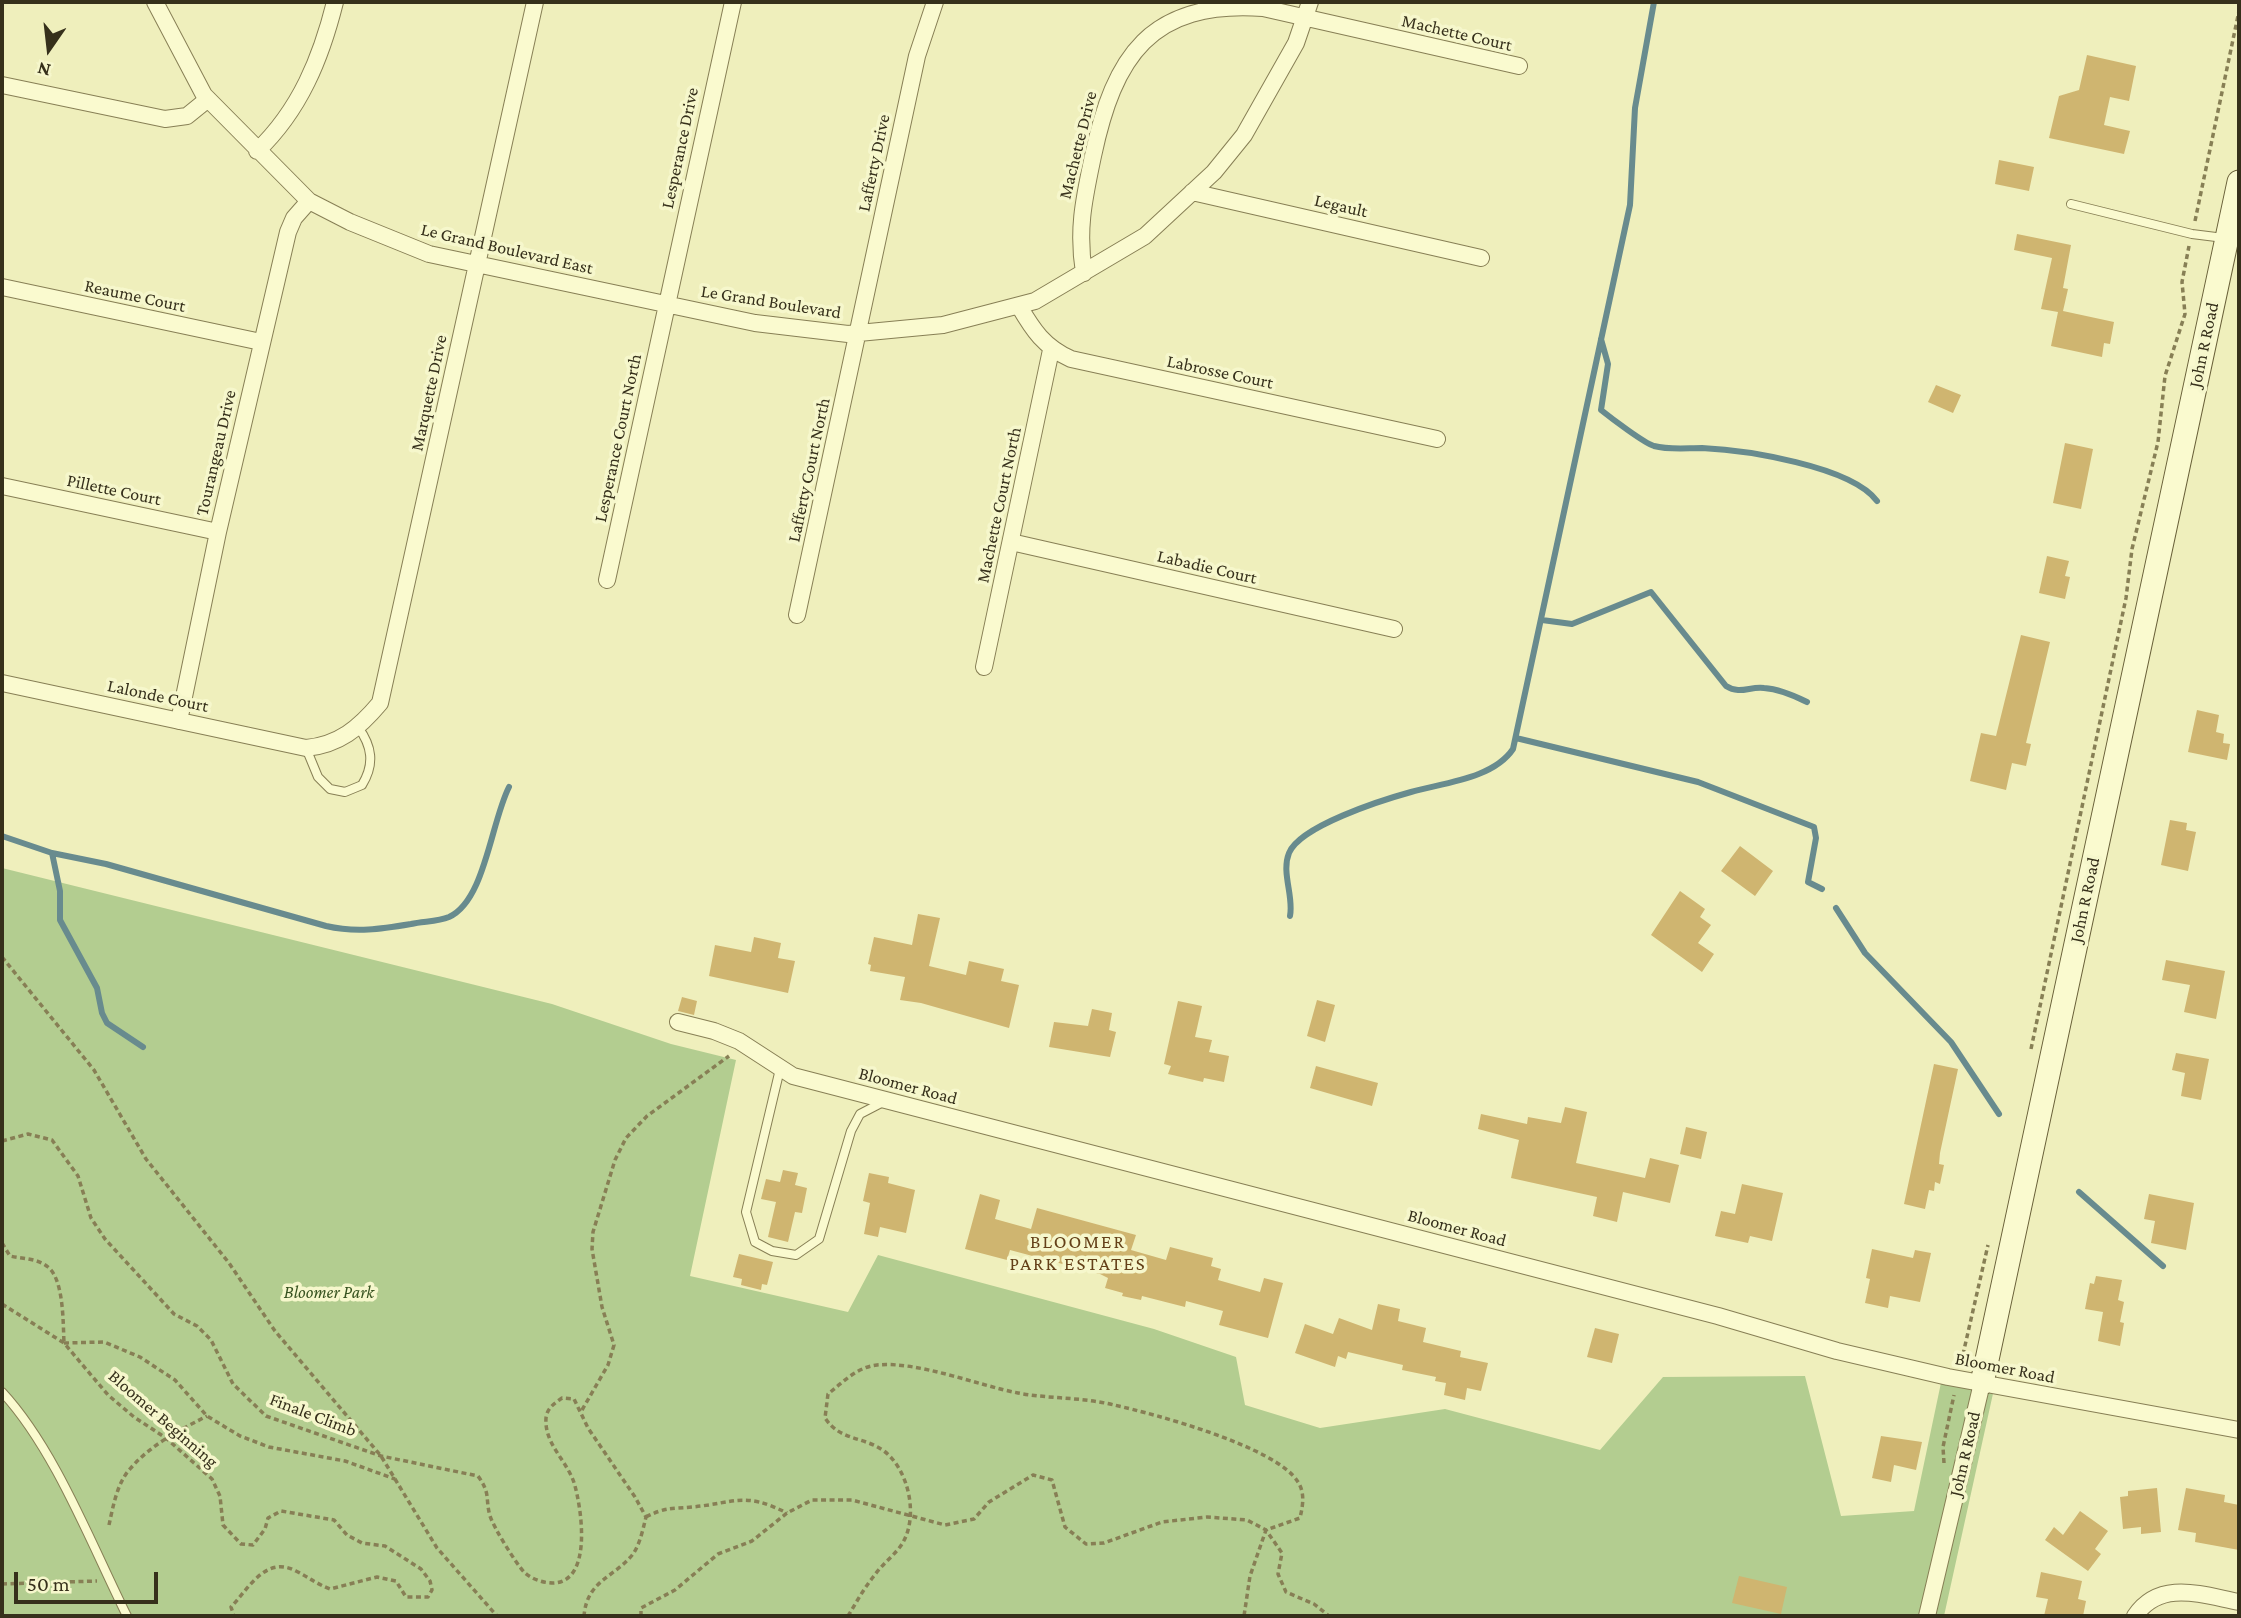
<!DOCTYPE html>
<html>
<head>
<meta charset="utf-8">
<style>
	body { margin:0 }
	#map { position:relative; width:2241px; height:1618px; overflow:hidden; background:#efefbc; font-family:"Crimson Pro",serif }
	canvas { display:block }
	.frame { position:absolute; inset:0; border:4px solid #36301b; pointer-events:none }
	.north { position:absolute; left:14px; top:14px; width:70px; height:70px; -webkit-text-stroke:5px #f6f7cc; paint-order:stroke; rotate:194deg; font-size:19px; font-weight:700; line-height:28px; text-align:center; color:#36301b }
	.north::after { content:''; display:block; margin:auto; width:24px; height:32px; background:#36301b; clip-path:polygon(50% 0,100% 100%,50% 72%,0 100%) }
	.scale { position:absolute; left:14px; top:1572px; width:144px; height:32px; box-sizing:border-box; border:4px solid #36301b; border-top:0; padding-left:9px; font-size:21px; line-height:24px; white-space:nowrap; color:#36301b; -webkit-text-stroke:5px #f6f7cc; paint-order:stroke }
</style>
</head>
<body>
<div id="map">
<canvas width="2241" height="1618"></canvas>
<div class="frame"></div>
<div class="north">N</div>
<div class="scale">50 m</div>
</div>
<script>
const ctx = document.querySelector('canvas').getContext('2d');
ctx.lineJoin = 'round';
function paint(path, color) {
  ctx.fillStyle = color;
  ctx.fill(path, 'evenodd');
}
function stroke(path, color, width, dash) {
  ctx.strokeStyle = color;
  ctx.lineWidth = width;
  ctx.lineCap = dash ? 'butt' : 'round';
  ctx.setLineDash(dash || []);
  ctx.stroke(path);
}
function write(font, color, halo, rows, align = 'center') {
  ctx.font = font + ' "Crimson Pro",serif';
  ctx.lineWidth = 7;
  ctx.setLineDash([]);
  ctx.textBaseline = 'middle';
  ctx.strokeStyle = halo;
  ctx.fillStyle = color;
  for (const [text, x, y, turn = 0] of rows) {
    ctx.save();
    ctx.translate(x, y);
    ctx.rotate((+turn || 0) * Math.PI / 180);
    ctx.textAlign = isNaN(turn) ? turn : align;
    if (halo) ctx.strokeText(text, 0, 0);
    ctx.fillText(text, 0, 0);
    ctx.restore();
  }
}
const green = new Path2D(`
	M2 868 552 1004 671 1044 736 1060 690 1276 848 1312 878 1255 1154 1329 1236 1357 1245 1405 1320 1428 1445 1409 1600 1450 1663 1377 1805 1376 1841 1516 1914 1511 1942 1378 1994 1389 1944 1616H2Z`);
const stream = new Path2D(`
	M1601 339 1608 364 1601 410C1611 418 1644 443 1654 446 1669 450 1686 448 1702 448 1745 450 1851 466 1877 501
	M1542 620 1572 624 1651 592 1726 686C1740 695 1750 686 1764 688 1779 689 1793 695 1807 702
	M1516 738 1698 782 1814 827 1816 838 1808 882 1822 889
	M2 836 52 853 106 864 326 926C356 933 381 929 411 924 423 921 437 922 449 917 485 901 491 822 509 787
	M52 853 60 891V920L97 988 102 1013 107 1023 143 1047
	M1836 908 1865 953 1951 1042 1999 1114
	M1290 916C1294 896 1281 873 1289 853 1300 826 1382 800 1411 792 1442 783 1493 779 1513 749L1630 205 1635 108 1654 2
	M2079 1192 2163 1266`);
const building = new Path2D(`
	M2087 55 2136 66 2129 101 2110 97 2104 125 2130 131 2124 154 2049 138 2059 96 2079 90Z
	M1999 160 2034 167 2029 191 1995 184Z
	M2017 234 2071 245 2063 288 2068 289 2063 311 2114 322 2110 344 2104 343 2102 357 2051 346 2058 312 2041 309 2052 258 2014 250Z
	M1936 385 1961 395 1953 413 1928 402Z
	M2065 443 2093 449 2081 509 2053 503Z
	M2047 556 2069 561 2065 576 2070 577 2065 599 2039 593Z
	M2021 635 2050 642 2026 743 2031 744 2026 766 2012 763 2006 790 1970 781 1981 733 1996 736Z
	M2197 710 2219 715 2216 732 2224 734 2223 743 2230 744 2227 760 2188 752Z
	M2170 820 2187 823 2186 830 2196 832 2188 871 2161 865Z
	M1740 846 1773 871 1755 896 1721 871Z
	M1680 891 1705 909 1700 917 1711 925 1698 943 1714 954 1702 972 1651 935Z
	M918 914 940 918 929 966 966 975 969 961 1004 969 1001 981 1019 985 1009 1028 921 1003 900 1000 905 977 870 971 871 965 868 964 874 937 912 945Z
	M754 937 781 943 778 958 795 961 788 993 709 976 715 945 751 952Z
	M2166 960 2225 971 2216 1019 2184 1012 2190 985 2162 980Z
	M682 997 697 1001 694 1015 678 1011Z
	M1317 1000 1335 1005 1325 1042 1307 1036Z
	M1178 1001 1202 1006 1195 1037 1212 1040 1209 1052 1229 1056 1224 1082 1204 1078 1203 1082 1168 1074 1171 1066 1164 1064Z
	M1092 1009 1112 1013 1109 1030 1116 1032 1110 1057 1049 1047 1054 1022 1088 1026Z
	M2176 1053 2209 1059 2201 1100 2181 1096 2185 1073 2172 1070Z
	M1934 1064 1958 1069 1940 1153 1939 1164 1944 1165 1940 1184 1935 1182 1934 1191 1929 1190 1925 1209 1904 1204Z
	M1316 1066 1378 1083 1372 1106 1310 1088Z
	M1565 1107 1587 1112 1576 1163 1645 1178 1650 1158 1679 1165 1670 1203 1623 1192 1617 1222 1593 1216 1597 1197 1511 1178 1519 1140 1478 1129 1481 1114 1527 1124 1528 1117 1561 1123Z
	M1686 1127 1707 1132 1701 1159 1680 1154Z
	M783 1170 798 1173 795 1185 807 1188 802 1213 795 1212 788 1242 768 1237 776 1202 761 1199 766 1179 780 1182Z
	M869 1173 889 1177 888 1183 915 1190 906 1233 880 1227 878 1237 864 1234 870 1203 863 1201Z
	M1742 1184 1783 1193 1772 1241 1750 1236 1748 1243 1715 1236 1721 1211 1735 1214Z
	M980 1194 1000 1200 995 1219 1031 1229 1037 1208 1136 1235 1131 1250 1166 1260 1170 1247 1213 1258 1211 1266 1221 1269 1218 1280 1260 1292 1264 1278 1283 1283 1268 1338 1219 1325 1223 1311 1186 1301 1185 1307 1142 1296 1141 1300 1122 1296 1123 1293 1105 1288 1108 1278 1100 1274 1010 1250 1007 1260 965 1249Z
	M2149 1194 2194 1203 2186 1250 2151 1243 2155 1221 2144 1219Z
	M1872 1249 1913 1258 1915 1250 1931 1253 1920 1302 1890 1296 1888 1308 1865 1303 1870 1279 1866 1278Z
	M739 1254 773 1262 767 1285 762 1284 761 1290 741 1285 742 1279 733 1277Z
	M2096 1276 2122 1280 2118 1300 2124 1302 2120 1322 2124 1323 2120 1346 2098 1341 2103 1312 2085 1309 2090 1283 2094 1284Z
	M1378 1304 1400 1309 1398 1321 1426 1328 1423 1342 1461 1351 1460 1357 1488 1363 1481 1391 1467 1388 1465 1400 1444 1395 1446 1383 1435 1381 1436 1377 1402 1370 1403 1365 1348 1352 1346 1359 1338 1356 1335 1367 1295 1353 1305 1324 1333 1334 1339 1318 1372 1330Z
	M1595 1328 1619 1334 1612 1363 1587 1357Z
	M1881 1436 1922 1442 1916 1470 1894 1465 1891 1482 1872 1478Z
	M2157 1488 2161 1532 2141 1534V1527L2123 1529 2120 1497 2128 1496V1491Z
	M2186 1488 2225 1495 2224 1502 2239 1505V1550L2195 1542 2196 1533 2178 1530Z
	M2080 1511 2108 1531 2095 1549 2101 1554 2088 1571 2045 1540 2054 1527 2063 1535Z
	M2041 1572 2082 1581 2078 1599 2086 1601 2083 1616H2044L2048 1599 2036 1597Z
	M1739 1576 1787 1587 1781 1614 1732 1603Z`);
const path = new Path2D(`
	M2195 221 2239 11
	M2 957 94 1070 146 1159 229 1263 275 1331 381 1456 437 1548 497 1616
	M2031 1049 2126 598 2132 549 2158 442 2165 376 2185 314 2182 282 2189 246
	M2 1141 28 1134 52 1140 78 1176 91 1218 105 1239 174 1314 197 1326 211 1340 233 1384 266 1416 381 1456 478 1476C491 1494 485 1498 490 1516 494 1528 515 1562 524 1572 531 1579 543 1583 553 1583 592 1582 582 1512 575 1486 569 1462 544 1445 546 1418 547 1408 555 1403 562 1398L574 1399 588 1428 635 1497 646 1517C643 1529 640 1544 633 1554 614 1578 587 1580 584 1616
	M2 1243 10 1256C23 1259 37 1258 48 1267 64 1280 63 1323 64 1343
	M2 1304 64 1343 108 1395 134 1417 166 1438 212 1479 220 1496 223 1525 241 1544 253 1545 265 1529 268 1518 281 1511 334 1520 347 1535 362 1543 385 1546 421 1569 430 1581 432 1590 428 1597H406L396 1581 377 1577 330 1589C317 1584 308 1577 296 1571 266 1555 249 1588 231 1607L234 1616
	M64 1343 104 1342 140 1357 175 1380 207 1416 240 1436 269 1447 345 1461 395 1479
	M1961 1363 1988 1245
	M582 1410 608 1365 614 1345 602 1307 592 1249 593 1232 615 1160 626 1138 647 1116 729 1056
	M1944 1463 1943 1447 1954 1395
	M646 1517C665 1507 672 1509 692 1507 736 1503 743 1491 787 1513
	M109 1525C113 1507 117 1483 130 1469 150 1445 180 1430 207 1416
	M2 1584 97 1581
	M641 1616V1608L675 1590 718 1554 752 1541 787 1513 812 1500H852L945 1525 974 1519 989 1502 1033 1475 1052 1480 1065 1527 1086 1544 1104 1543 1162 1522 1207 1517 1247 1520 1266 1530 1282 1553 1278 1574 1286 1592 1314 1604 1329 1616
	M848 1616C856 1603 864 1588 874 1576 882 1564 895 1555 902 1544 919 1517 909 1470 884 1451 863 1436 840 1441 825 1418L828 1394C843 1382 857 1367 877 1365 918 1361 977 1385 1018 1393 1050 1399 1082 1397 1114 1405 1155 1414 1277 1447 1298 1482 1305 1493 1303 1505 1300 1518L1266 1530 1250 1576 1244 1616`);
const lane = new Path2D(`
	M2071 204 2192 234 2224 238
	M306 748 318 777 330 789 345 792 362 785C375 764 372 746 358 727
	M780 1069 746 1212 755 1242 772 1251 796 1255 819 1239 851 1131 860 1114 885 1101
	M2 1392C55 1449 92 1546 127 1616`);
const street = new Path2D(`
	M155 2 204 95 309 201 350 222 429 254 755 323 848 334 943 325 1035 301 1145 236 1214 172 1244 135 1296 43 1310 2
	M2 85 165 119 187 116 208 99
	M257 151C300 110 321 58 335 2
	M1192 192 1481 258
	M1084 273C1077 229 1084 199 1093 156 1114 57 1150 0 1263 8L1519 66
	M2 287 261 342
	M1019 306C1033 330 1044 347 1071 359L1437 439
	M2 486 218 532
	M1011 542 1394 629
	M607 580 733 2
	M797 615 917 56 935 2
	M984 667 1051 350
	M2 683 306 748C339 745 359 728 380 703L535 2
	M179 721 218 532 288 232 294 218 309 201
	M678 1022 714 1031 739 1041 793 1076 1718 1316 1837 1351 1948 1377 2239 1430
	M1927 1616 1982 1383
	M2135 1616C2160 1579 2202 1595 2239 1602`);
const secondary = new Path2D(`
	M1982 1383 2239 182`);
const streetNames = [
	["Machette Court",1457,33,13],
	["Machette Drive",1078,145,-76],
	["Lesperance Drive",680,148,-78],
	["Lafferty Drive",874,163,-78],
	["Legault",1341,206,13],
	["Le Grand Boulevard East",507,249,13],
	["Reaume Court",135,296,12],
	["Le Grand Boulevard",771,302,9],
	["John R Road",2204,345,-78],
	["Labrosse Court",1220,372,12],
	["Marquette Drive",429,393,-78],
	["Lesperance Court North",618,438,-78],
	["Tourangeau Drive",216,453,-77],
	["Lafferty Court North",809,470,-78],
	["Pillette Court",114,490,12],
	["Machette Court North",999,505,-78],
	["Labadie Court",1207,567,13],
	["Lalonde Court",158,696,12],
	["John R Road",2085,900,-78],
	["Bloomer Road",908,1086,15],
	["Bloomer Road",1457,1228,15],
	["Bloomer Road",2005,1368,11],
	["Finale Climb",313,1415,21],
	["Bloomer Beginning",163,1419,41],
	["John R Road",1965,1454,-77]
];
const parkNames = [
	["Bloomer Park",329,1292]
];
const neighbourhoodNames = [
	["BLOOMER",1078,1242],
	["PARK ESTATES",1078,1264]
];
paint(green, '#b3cd90');
stroke(stream, '#688b8e', 6);
paint(building, '#cfb570');
stroke(lane, '#877f55', 10);
stroke(street, '#877f55', 18);
stroke(secondary, '#696039', 25);
stroke(path, '#877f55', 3.5, [5, 3.5]);
stroke(lane, '#fafacf', 8);
stroke(street, '#fafacf', 16);
stroke(secondary, '#fafacf', 23);
write('18px', '#36301b', '#f6f7cc', streetNames);
write('italic 18px', '#375320', '#f6f7cc', parkNames);
ctx.letterSpacing = '2px';
write('19px', '#644018', '#f6f7cc', neighbourhoodNames);
ctx.letterSpacing = '0px';
</script>
</body>
</html>
